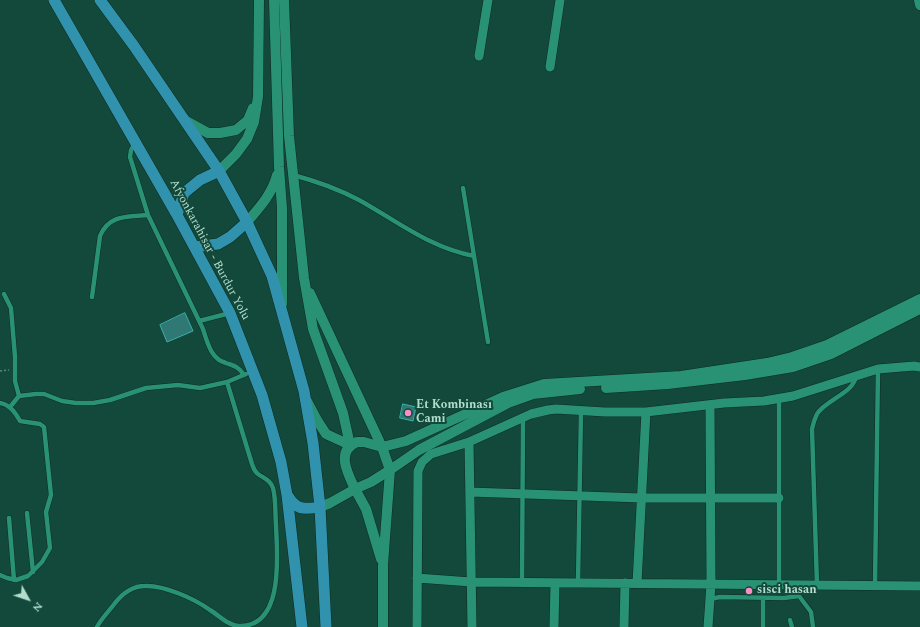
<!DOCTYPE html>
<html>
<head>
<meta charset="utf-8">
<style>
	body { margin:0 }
	#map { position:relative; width:920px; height:627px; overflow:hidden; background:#13493a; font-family:Spectral,serif }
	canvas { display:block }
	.north { position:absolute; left:8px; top:579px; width:40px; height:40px; -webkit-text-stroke:3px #13493a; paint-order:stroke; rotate:130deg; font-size:11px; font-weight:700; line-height:16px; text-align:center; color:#b2dece }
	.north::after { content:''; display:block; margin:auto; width:14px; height:18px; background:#b2dece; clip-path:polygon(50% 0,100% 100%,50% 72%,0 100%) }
</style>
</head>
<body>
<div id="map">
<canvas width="920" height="627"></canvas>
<div class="north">N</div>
</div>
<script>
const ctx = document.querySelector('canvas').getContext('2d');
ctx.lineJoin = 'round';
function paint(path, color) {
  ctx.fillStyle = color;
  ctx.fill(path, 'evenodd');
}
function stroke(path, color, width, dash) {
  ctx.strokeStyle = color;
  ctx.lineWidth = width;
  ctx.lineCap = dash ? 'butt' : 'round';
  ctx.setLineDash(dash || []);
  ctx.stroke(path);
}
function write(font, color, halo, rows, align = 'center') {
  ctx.font = font + ' Spectral,serif';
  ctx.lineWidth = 4;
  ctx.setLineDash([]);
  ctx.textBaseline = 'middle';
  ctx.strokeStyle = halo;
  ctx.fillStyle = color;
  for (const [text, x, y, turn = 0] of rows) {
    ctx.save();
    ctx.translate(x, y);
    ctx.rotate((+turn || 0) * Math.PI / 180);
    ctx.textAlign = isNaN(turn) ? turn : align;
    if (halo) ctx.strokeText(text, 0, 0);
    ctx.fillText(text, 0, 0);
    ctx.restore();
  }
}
const building = new Path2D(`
	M185 313 193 331 167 342 160 325Z
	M403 404 416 407 413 421 400 418Z`);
const path = new Path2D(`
	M0 371 9 370`);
const service = new Path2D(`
	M135 143 131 150 130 157 148 215 203 329C207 342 211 359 226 363 234 366 239 367 244 375
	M293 175C316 181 338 189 359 200 397 221 430 248 474 256
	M463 188 488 342
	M4 294 11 308 15 357V381L19 396
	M92 297 100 236C109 214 128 217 148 215
	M199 321 230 313
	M0 403C10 405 15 412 20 421L40 424 44 427 51 495 46 512 50 548 42 562 28 576 16 580 7 578 0 575
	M10 407 19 396 36 394H44L62 401 76 403H93L110 400 146 388 178 385 200 388 227 382 246 374
	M27 513 33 572
	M9 518 14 580
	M522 582 523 418
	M578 583 581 411
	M779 585V399
	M795 585 799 596 811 612 813 627
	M817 585 812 429C813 424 815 418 817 414 825 400 854 393 856 376
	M875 585 878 369
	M710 599 720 597 784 598 799 596
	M790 620 792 627
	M97 627C100 620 110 610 115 603 123 593 133 586 145 586 164 585 195 599 210 610 220 616 227 625 239 626 285 627 277 553 276 525 275 513 276 499 273 488 270 480 265 479 258 474 255 472 253 467 252 464L227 382
	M763 627V598`);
const minor = new Path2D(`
	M479 56 488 0
	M550 67 560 0
	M469 442 472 627
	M470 492 641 498H779
	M417 578 471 582 920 586
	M637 583 646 412
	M417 627 418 471 422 462 431 454 469 442 531 414 548 410 556 409 605 412H646L724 403 764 401 793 396 878 369 914 366 920 367
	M554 627 555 583
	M624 627 625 583
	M708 627 711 584 710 405`);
const tertiary = new Path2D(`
	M284 0 289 136 304 278 313 329 343 413 350 445
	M919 0 920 5
	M310 293 382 447
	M355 489 366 509 381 559
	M383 627V565L390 470`);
const secondary = new Path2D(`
	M274 0 279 167 282 208V304
	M186 121 208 133H220L236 130 248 120 253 108
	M219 171 236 154 247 139 254 122 258 97 259 0
	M247 222C260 207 272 194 277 175
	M606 388 668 384 745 375 793 367 831 354 920 309
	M307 401 317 420 326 434 350 445
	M357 442H364L382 447 390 470 371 482 355 489C348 474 335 451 357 442Z
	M382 447 406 441 503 397 544 384 681 376 767 363 792 357 827 345 920 299
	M390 470 419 450 508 403 533 394 580 389
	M320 507 330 503 355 489`);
const trunk = new Path2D(`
	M54 0 177 215 230 313 262 395 281 462 287 495 302 627
	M100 0 134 46 219 171 247 222 272 276 304 391 313 443 320 507 326 627
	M177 215 184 193 200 180 219 171
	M195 247 218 244 230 237 247 222
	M288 496C297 511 304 509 320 507`);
const markers = [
	[408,413,4,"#fb8fc4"],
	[749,591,4,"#fb8fc4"]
];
const streetNames = [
	["Afyonkarahisar - Burdur Yolu",209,250,62]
];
const poiNames = [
	["Et Kombinası",416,406],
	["Cami",416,420],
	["sisci hasan",757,591]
];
paint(building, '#2f7874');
stroke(building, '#39b0aa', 1);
stroke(service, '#0c2c22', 5.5);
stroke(minor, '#0c2c22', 10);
stroke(tertiary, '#0c2c22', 11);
stroke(secondary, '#0c2c22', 11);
stroke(trunk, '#0c2c22', 12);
stroke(path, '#598a7b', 1.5, [2, 2]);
stroke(service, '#299174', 4.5);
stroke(minor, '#299174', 9);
stroke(tertiary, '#299174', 10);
stroke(secondary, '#299174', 10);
stroke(trunk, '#3192ad', 11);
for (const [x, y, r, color] of markers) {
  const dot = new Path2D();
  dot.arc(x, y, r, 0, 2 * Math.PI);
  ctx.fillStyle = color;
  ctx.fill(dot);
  stroke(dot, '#13493a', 1.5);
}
write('12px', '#b2dece', '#13493a', streetNames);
write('bold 12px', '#b2dece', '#13493a', poiNames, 'left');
</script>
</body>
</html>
